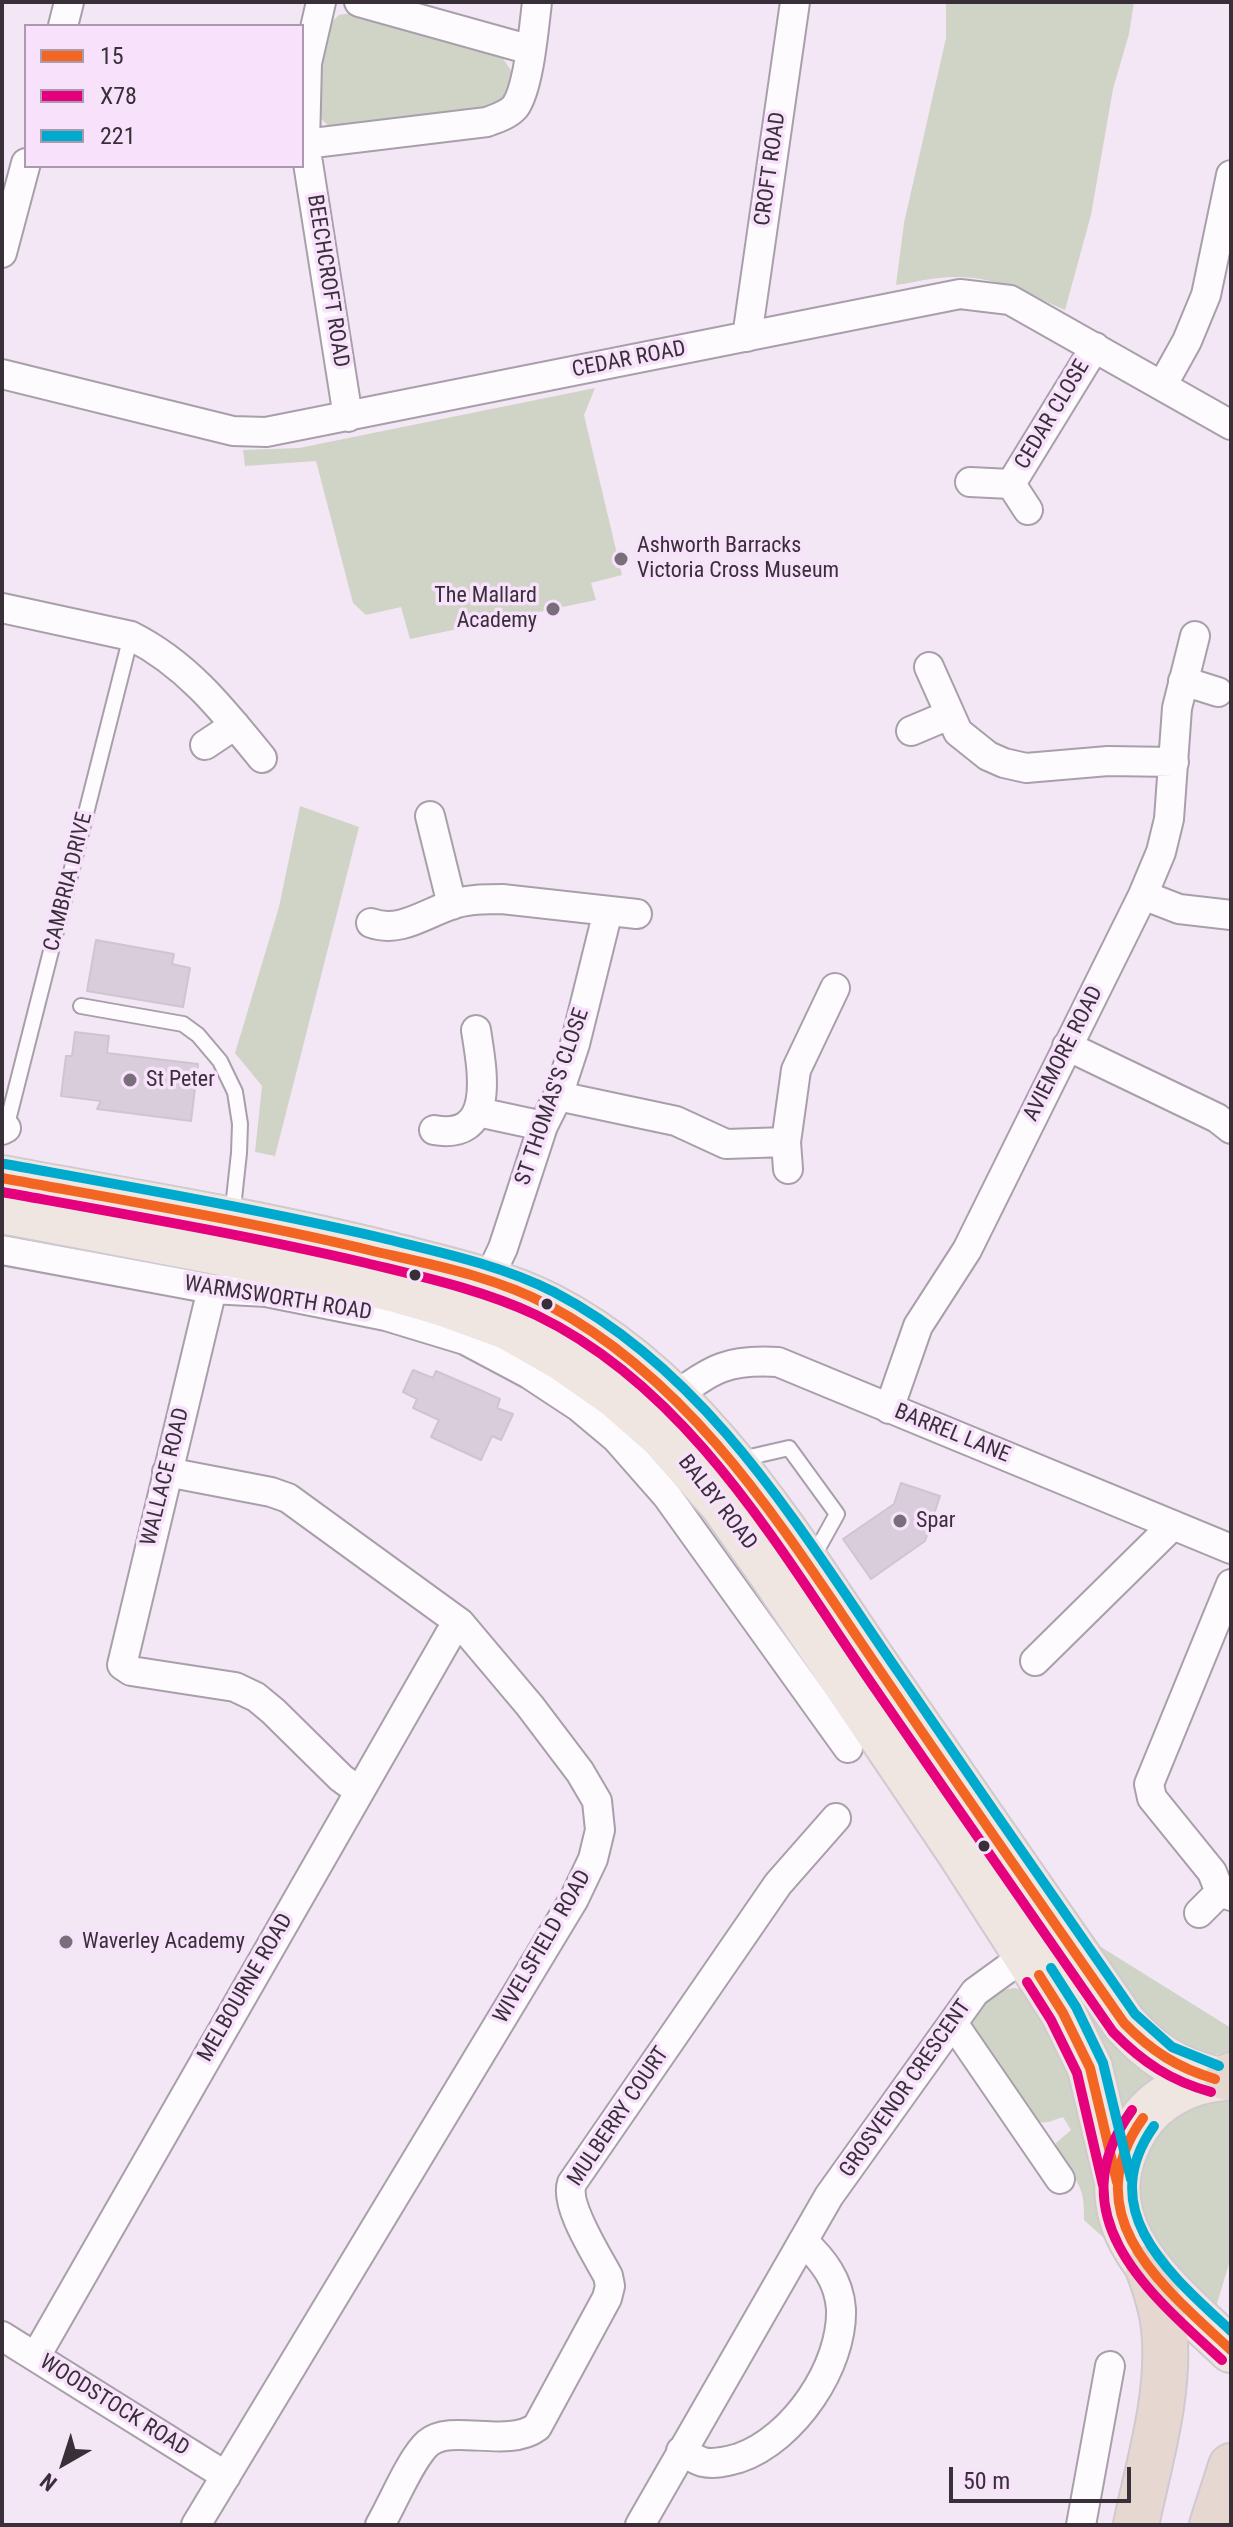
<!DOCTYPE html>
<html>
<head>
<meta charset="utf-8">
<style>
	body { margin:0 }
	#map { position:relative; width:1233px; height:2527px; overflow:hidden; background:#f3e7f5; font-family:"Roboto Condensed",sans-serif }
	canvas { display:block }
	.frame { position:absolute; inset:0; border:4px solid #382f39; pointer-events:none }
	.legend { position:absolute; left:24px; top:24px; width:280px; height:144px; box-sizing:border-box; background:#f7e1fb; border:2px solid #ab9aad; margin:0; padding:10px 14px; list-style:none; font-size:24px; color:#382f39 }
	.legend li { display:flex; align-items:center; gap:16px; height:40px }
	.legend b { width:40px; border:2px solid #ab9aad }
	.north { position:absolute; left:24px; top:2423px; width:80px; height:80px; -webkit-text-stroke:6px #f7e1fb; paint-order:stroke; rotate:219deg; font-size:22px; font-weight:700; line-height:32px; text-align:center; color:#382f39 }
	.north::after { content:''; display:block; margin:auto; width:28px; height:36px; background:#382f39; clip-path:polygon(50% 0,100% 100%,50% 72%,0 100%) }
	.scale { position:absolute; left:949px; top:2467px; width:182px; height:36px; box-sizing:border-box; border:4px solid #382f39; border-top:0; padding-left:10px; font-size:24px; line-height:28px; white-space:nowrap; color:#382f39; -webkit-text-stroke:6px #f7e1fb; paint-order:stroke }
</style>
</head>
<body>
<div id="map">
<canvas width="1233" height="2527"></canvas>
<div class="frame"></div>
<ul class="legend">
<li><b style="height:10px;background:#f26522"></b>15</li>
<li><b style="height:10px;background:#e5007d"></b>X78</li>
<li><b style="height:10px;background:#00a9ce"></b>221</li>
</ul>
<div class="north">N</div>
<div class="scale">50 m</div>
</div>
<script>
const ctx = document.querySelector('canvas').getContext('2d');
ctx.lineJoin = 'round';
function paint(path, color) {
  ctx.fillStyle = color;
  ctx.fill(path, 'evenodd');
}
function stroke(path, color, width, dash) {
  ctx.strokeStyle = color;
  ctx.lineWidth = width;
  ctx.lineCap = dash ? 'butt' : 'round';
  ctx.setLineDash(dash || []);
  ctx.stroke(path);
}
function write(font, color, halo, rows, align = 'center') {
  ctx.font = font + ' "Roboto Condensed",sans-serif';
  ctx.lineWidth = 7;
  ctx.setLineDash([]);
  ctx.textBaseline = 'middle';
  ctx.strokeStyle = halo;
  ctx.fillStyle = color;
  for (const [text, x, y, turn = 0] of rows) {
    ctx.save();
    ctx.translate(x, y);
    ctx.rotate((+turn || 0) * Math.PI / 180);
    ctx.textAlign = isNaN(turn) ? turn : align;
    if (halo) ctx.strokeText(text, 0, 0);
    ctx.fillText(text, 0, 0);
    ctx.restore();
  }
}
const green = new Path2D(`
	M946 2H1134L1129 34 1113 89 1091 215 1065 310C1031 295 996 277 958 277 938 276 916 282 896 285L904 223 946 38Z
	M357 12 500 54 514 75 504 105 341 131C326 126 321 121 315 106L326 27 339 15Z
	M595 388 584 415 622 575 591 583 596 600 410 639 401 607 366 615 353 603 316 461 245 466 243 450 299 448Z
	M300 806 359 827 275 1156 255 1152 262 1086 235 1053 279 907Z
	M836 1572 1101 1947 1231 2028V2052L1210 2055 1152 2036Z
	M1037 1926 1171 2082 1122 2129Z
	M1015 1988 1027 1991 1054 2020 1099 2168 1105 2239 1084 2220C1084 2206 1084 2194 1077 2182 1069 2168 1057 2161 1056 2143L1071 2130 1063 2117C1050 2121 1044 2126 1032 2119L971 2026C976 2004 991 1990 1015 1988Z
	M1231 2098V2257L1215 2310 1145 2235 1137 2182 1145 2156 1160 2130 1174 2116 1193 2105Z`);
const building = new Path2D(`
	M96 940 174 954 172 964 190 968 183 1007 87 991Z
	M75 1032 109 1036 107 1053 198 1064 191 1121 97 1109 101 1101 61 1096 66 1056H72Z
	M413 1370 433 1378 436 1371 480 1390 500 1399 497 1408 513 1414 501 1440 492 1436 481 1460 431 1437 439 1420 413 1408 417 1399 403 1392Z
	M901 1483 940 1496 925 1541 871 1579 843 1539 894 1504Z`);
const service = new Path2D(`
	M81 1006 183 1024 198 1035 220 1061 235 1092 240 1124 239 1153 232 1217
	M6 1128 131 636
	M737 1460 789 1448 837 1514 812 1559`);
const minor = new Path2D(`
	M321 2 307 63 305 144 348 417
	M359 2 531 50
	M63 26 69 2
	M305 144 487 122C497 118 508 115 515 107 529 88 534 27 537 2
	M2 253 26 163
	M747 337 795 2
	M2 374 233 431 266 432 960 294 1010 300 1231 425
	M1162 386 1187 341 1206 295 1231 175
	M970 482 1011 484 1028 510
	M1011 484 1095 347
	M2 608 131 636C187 664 223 710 262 758
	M929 667 958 732 988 756 1004 763 1026 768 1108 761 1174 762
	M1183 681 1218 692
	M911 731 949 715
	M205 745 235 725
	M430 816 452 905
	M1143 895 1179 909 1231 915
	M371 923C402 934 428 911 457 903 472 899 487 899 502 899L637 914
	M1067 1046 1217 1118 1231 1129
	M558 1096 676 1121 726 1144 786 1142
	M478 1112 543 1126
	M2 1130 6 1128
	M434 1130C497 1141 482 1069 476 1030
	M788 1169 786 1142 796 1070 835 988
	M2 1250 212 1289 266 1292 386 1316 465 1340 529 1374 579 1407 616 1438 667 1496 848 1748
	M488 1280 503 1248 543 1126 558 1096 575 1044 608 911
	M212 1289 122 1665 131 1671 235 1687 256 1697 273 1711 341 1778 359 1791
	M674 1397C714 1368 728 1359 778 1362L1231 1549
	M889 1409 918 1326 967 1250 1143 895 1161 852 1169 819 1177 708 1195 636
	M167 1472 271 1492 288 1498 460 1623 530 1706 580 1772 597 1801 600 1830 593 1859 574 1899 196 2525
	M1035 1661 1173 1525
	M1220 1892 1212 1872 1152 1798 1149 1784 1231 1584
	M1199 1913 1220 1892 1231 1896
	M953 2023 1060 2179
	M2 2336 226 2476
	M36 2356 450 1634 460 1623
	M681 2451C688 2455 696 2460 703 2462 715 2465 728 2461 739 2458 794 2439 843 2366 841 2309 839 2280 823 2260 803 2241
	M380 2525C393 2503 411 2458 428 2443 452 2423 507 2449 537 2427L607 2298 610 2286 608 2276C597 2255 564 2205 572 2183L778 1884 836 1818
	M640 2525 829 2196 975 1992 1026 1955
	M1081 2525 1110 2366`);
const primary = new Path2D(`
	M2 1178C132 1202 263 1223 391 1255 444 1269 498 1280 548 1305 701 1383 791 1542 885 1678 965 1793 1044 1908 1124 2023 1152 2054 1173 2068 1215 2079
	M2 1211 279 1264 396 1290 441 1303 507 1327 563 1359 616 1396 665 1439 722 1504 775 1579 960 1853 1063 2013 1090 2068 1117 2182
	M1225 2078C1191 2080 1155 2097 1137 2127 1077 2223 1168 2290 1231 2350`);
const motorway = new Path2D(`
	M1227 2078 1231 2075
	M1136 2525C1149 2462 1171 2393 1164 2328 1162 2307 1155 2287 1148 2268
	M1212 2525 1231 2466`);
const bus1 = new Path2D(`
	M2 1178C127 1201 253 1222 377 1252 434 1265 495 1277 548 1305 701 1386 790 1540 885 1678 964 1794 1044 1908 1124 2023 1151 2051 1178 2068 1215 2079
	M1039 1975 1063 2013 1090 2068 1117 2182
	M1143 2118C1073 2216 1164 2288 1231 2350`);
const bus2 = new Path2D(`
	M2 1192C124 1214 246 1235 366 1263 423 1277 483 1290 536 1315 692 1390 782 1554 876 1690 955 1804 1033 1918 1113 2032 1142 2062 1171 2081 1211 2092
	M1027 1982 1051 2020 1077 2073 1103 2185
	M1132 2110C1056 2215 1148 2293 1222 2360`);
const bus3 = new Path2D(`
	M5 1164C131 1187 257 1209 382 1238 439 1252 501 1265 554 1292 711 1374 802 1533 899 1673 977 1787 1056 1901 1135 2014L1172 2047 1219 2066
	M1051 1968 1076 2007 1103 2063 1131 2179
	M1154 2126C1093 2212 1172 2276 1231 2331`);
const markers = [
	[621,559,8,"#796f7b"],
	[553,609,8,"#796f7b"],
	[130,1080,8,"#796f7b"],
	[415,1275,7,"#382f39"],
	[547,1304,7,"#382f39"],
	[900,1521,8,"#796f7b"],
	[984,1846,7,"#382f39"],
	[66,1942,8,"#796f7b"]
];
const streetNames = [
	["CROFT ROAD",771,169,-82],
	["BEECHCROFT ROAD",327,281,81],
	["CEDAR ROAD",629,360,-11],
	["CEDAR CLOSE",1053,415,-59],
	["CAMBRIA DRIVE",69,882,-76],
	["AVIEMORE ROAD",1064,1054,-63],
	["ST THOMAS'S CLOSE",553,1097,-71],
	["WARMSWORTH ROAD",278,1299,9],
	["BARREL LANE",952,1434,22],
	["WALLACE ROAD",166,1477,-76],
	["BALBY ROAD",717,1503,52],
	["WIVELSFIELD ROAD",543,1947,-60],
	["MELBOURNE ROAD",246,1988,-60],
	["GROSVENOR CRESCENT",906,2089,-55],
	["MULBERRY COURT",619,2117,-56],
	["WOODSTOCK ROAD",114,2406,32]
];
const poiNames = [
	["Ashworth Barracks",637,546],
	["Victoria Cross Museum",637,571],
	["The Mallard",537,596,"right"],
	["Academy",537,621,"right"],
	["St Peter",146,1080],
	["Spar",916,1521],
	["Waverley Academy",82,1942]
];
paint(green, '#cfd4c7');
paint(building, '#d9cddb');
stroke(building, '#cec5d0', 2);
stroke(service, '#a89faa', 18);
stroke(minor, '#a89faa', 32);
stroke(primary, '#cfc9d0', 48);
stroke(motorway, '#cfc9d0', 48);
stroke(service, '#fdfbfe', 14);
stroke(minor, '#fdfbfe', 28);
stroke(primary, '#f0e6e1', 44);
stroke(motorway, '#e6d8d0', 44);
stroke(bus1, '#f26522', 10);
stroke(bus2, '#e5007d', 10);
stroke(bus3, '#00a9ce', 10);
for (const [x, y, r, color] of markers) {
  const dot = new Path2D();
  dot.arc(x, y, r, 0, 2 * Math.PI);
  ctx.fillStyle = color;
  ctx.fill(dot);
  stroke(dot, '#f7e1fb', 3);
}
write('22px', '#382f39', '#f7e1fb', streetNames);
write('22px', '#382f39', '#f7e1fb', poiNames, 'left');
</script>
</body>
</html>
